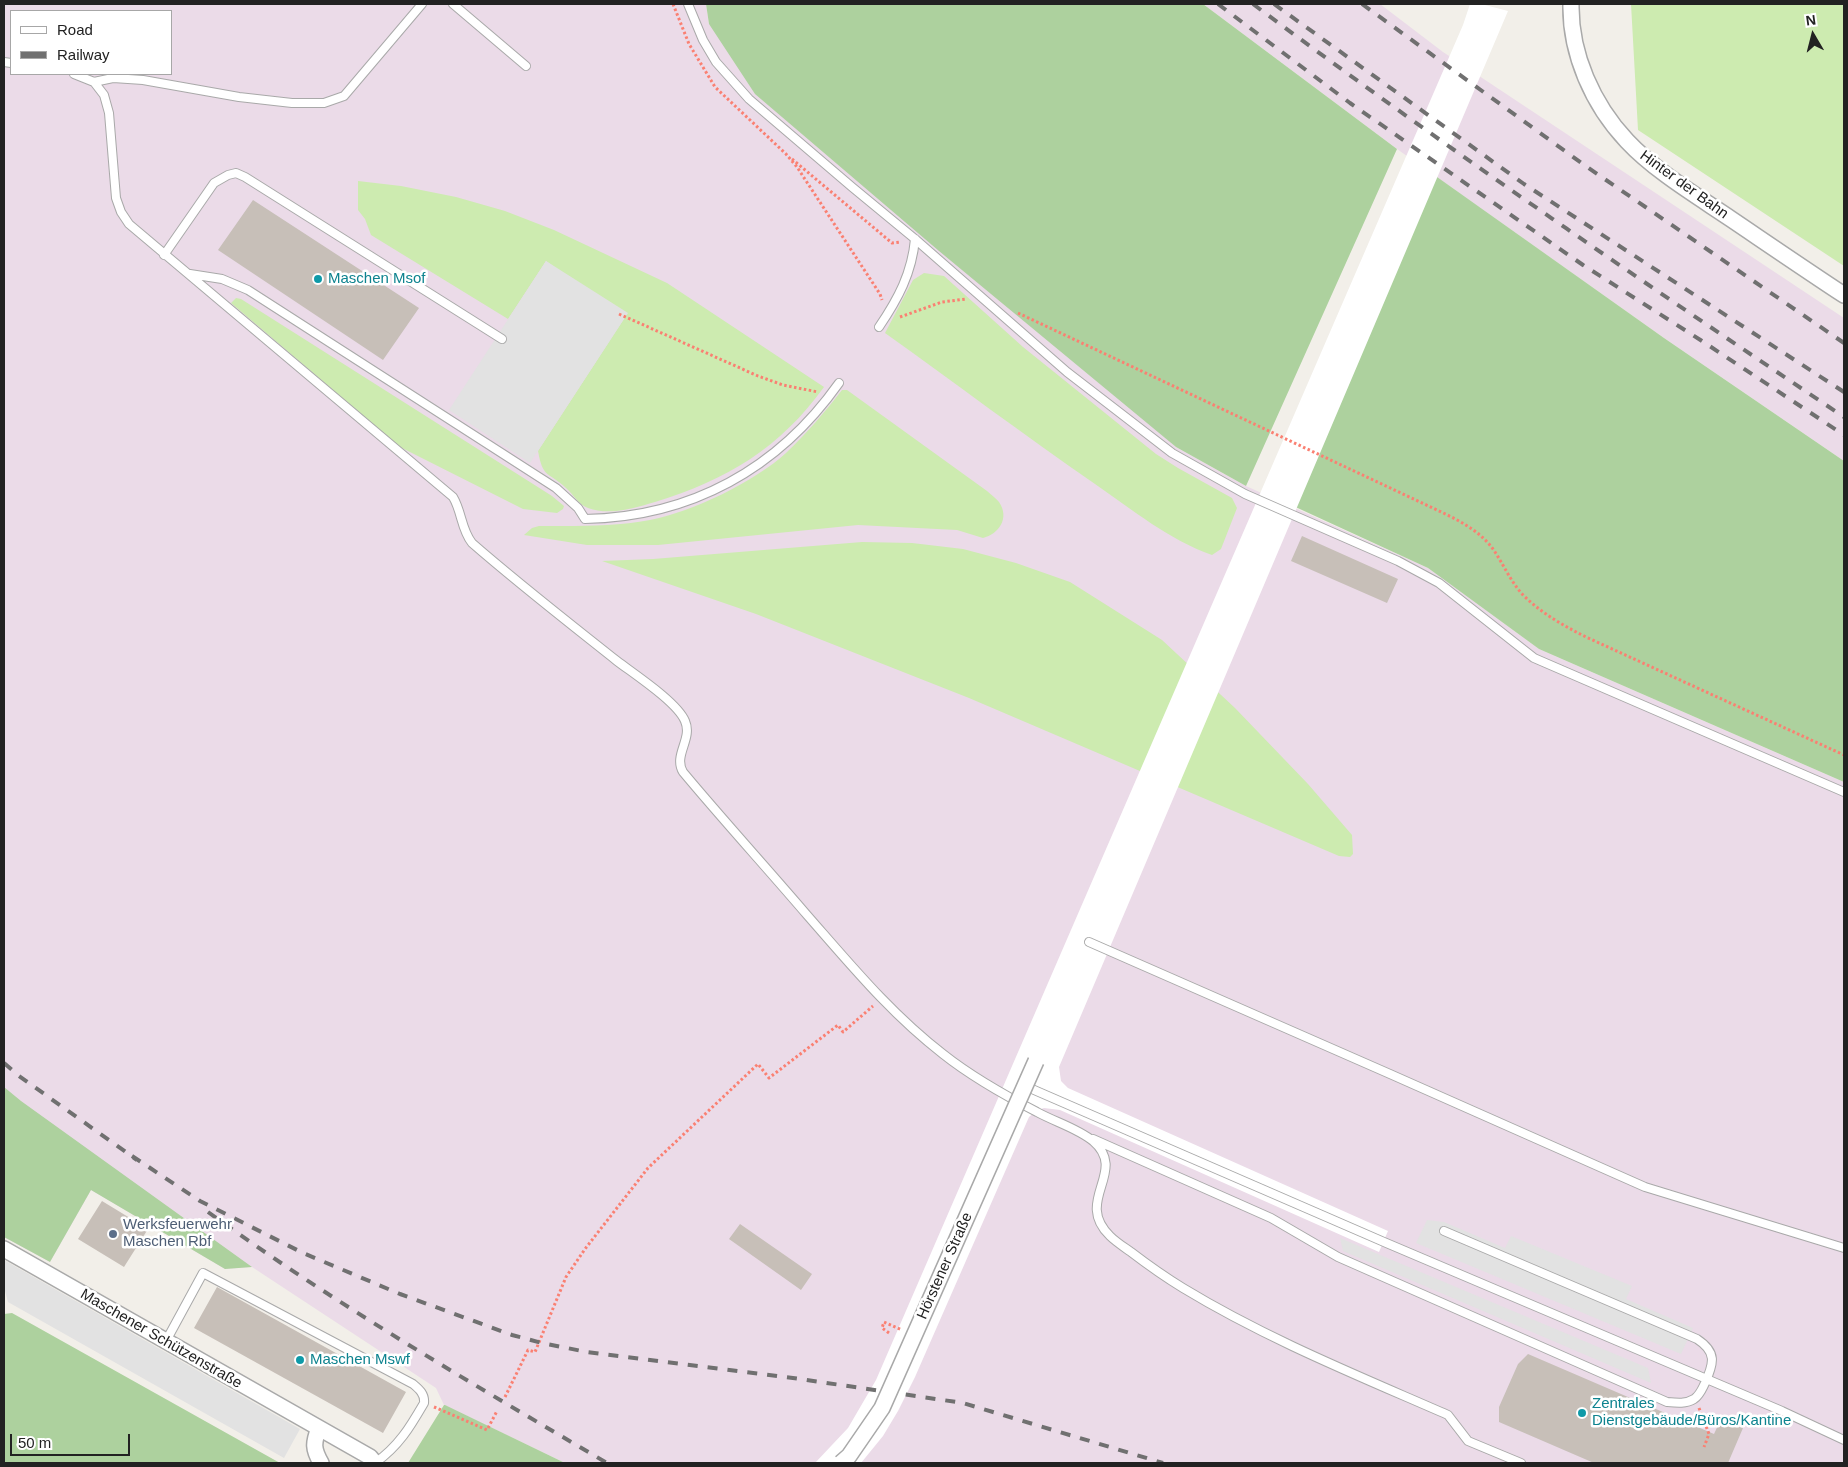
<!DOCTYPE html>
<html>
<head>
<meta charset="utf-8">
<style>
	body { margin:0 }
	#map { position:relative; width:1848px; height:1467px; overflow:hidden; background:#f2efe9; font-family:Helvetica,sans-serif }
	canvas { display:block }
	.frame { position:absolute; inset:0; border:5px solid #222; pointer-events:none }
	.legend { position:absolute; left:10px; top:10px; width:162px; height:65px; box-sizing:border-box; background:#fff; border:1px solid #a7a7a7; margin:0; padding:6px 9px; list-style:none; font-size:15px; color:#222 }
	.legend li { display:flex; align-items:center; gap:10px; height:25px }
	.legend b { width:25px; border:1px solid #a7a7a7 }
	.north { position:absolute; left:1788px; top:10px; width:50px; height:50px; -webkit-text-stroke:4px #fff; paint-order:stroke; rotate:352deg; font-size:14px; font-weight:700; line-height:20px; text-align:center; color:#222 }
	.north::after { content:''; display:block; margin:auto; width:18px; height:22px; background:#222; clip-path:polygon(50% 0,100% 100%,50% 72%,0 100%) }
	.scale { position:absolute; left:10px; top:1434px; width:120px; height:22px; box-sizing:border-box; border:2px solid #222; border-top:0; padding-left:6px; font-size:15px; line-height:18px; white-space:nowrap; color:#222; -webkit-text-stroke:4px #fff; paint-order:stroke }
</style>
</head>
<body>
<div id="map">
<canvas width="1848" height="1467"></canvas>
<div class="frame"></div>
<ul class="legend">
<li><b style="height:6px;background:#fff"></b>Road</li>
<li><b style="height:6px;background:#707070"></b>Railway</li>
</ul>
<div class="north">N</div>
<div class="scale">50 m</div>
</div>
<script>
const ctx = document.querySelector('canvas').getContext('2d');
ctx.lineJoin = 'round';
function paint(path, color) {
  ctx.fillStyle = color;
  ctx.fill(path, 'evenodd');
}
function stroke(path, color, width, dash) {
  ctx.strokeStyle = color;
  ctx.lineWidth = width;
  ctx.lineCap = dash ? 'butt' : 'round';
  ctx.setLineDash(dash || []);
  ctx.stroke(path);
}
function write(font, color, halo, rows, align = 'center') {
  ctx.font = font + ' Helvetica,sans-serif';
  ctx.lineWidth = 5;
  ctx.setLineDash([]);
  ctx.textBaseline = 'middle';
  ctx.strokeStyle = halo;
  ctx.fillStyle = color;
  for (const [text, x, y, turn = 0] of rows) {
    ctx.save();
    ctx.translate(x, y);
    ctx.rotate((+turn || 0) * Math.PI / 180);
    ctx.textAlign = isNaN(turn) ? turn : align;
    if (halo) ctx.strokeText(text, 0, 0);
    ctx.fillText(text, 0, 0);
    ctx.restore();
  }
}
const industrial = new Path2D(`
	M4 4H706L709 24 1176 447 1246 486 1428 568 1539 649 1844 782V1463H565L444 1405 436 1388 252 1267 225 1269 91 1190 50 1262 4 1237ZM11 11H171V74H11Z
	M1203 4H1380L1443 52 1844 318V461L1664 338 1397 149Z`);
const grass = new Path2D(`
	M1631 4H1844V266L1638 130Z
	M358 181 401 186 456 197 505 211 554 230 667 283 824 387C780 448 727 480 655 502 635 508 609 516 588 508 579 505 573 494 566 488 548 471 543 479 538 451L625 317 546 261 508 319 371 235 365 219 358 210Z
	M924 273 944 276 1023 347 1156 454 1178 468 1232 498 1237 508 1221 549 1212 555C1169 540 1133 510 1095 484 1024 435 955 383 885 333L913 280Z
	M236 298 241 299 552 496 564 506 563 509 557 513 523 509 400 447 231 303Z
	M842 390H847L987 491C991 495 996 498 999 502 1010 518 999 534 983 538L957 530 858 525 658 545H587L524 535 532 528 539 526C575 526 614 527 650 520 692 512 754 482 786 453 806 434 825 412 842 390Z
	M862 542 912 543 963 549 1016 563 1070 582 1162 640 1235 708 1308 784 1352 835 1353 854 1350 857 1339 856 969 698 756 614 602 561 653 559Z`);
const forest = new Path2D(`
	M706 4H1203L1397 149 1246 486 1176 447 939 251 755 94 709 24Z
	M1430 172 1664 338 1844 461V782L1539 649 1428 568 1289 504Z
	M4 1087 21 1101 252 1267 225 1269 91 1190 50 1262 4 1237Z
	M12 1313 280 1463H4V1314Z
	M444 1405H445L565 1463H408Z`);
const parking = new Path2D(`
	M546 261 628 313 530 463 449 410Z
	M1427 1220 1444 1222 1505 1248 1511 1236 1632 1286 1626 1299 1693 1328 1681 1354 1416 1243Z
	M1340 1238 1648 1368 1651 1383 1343 1251Z
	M4 1260 300 1429 284 1458 8 1302 4 1287Z`);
const pier = new Path2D(`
	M1470 4H1481L1508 11 1059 1067 1061 1081 1068 1088 1388 1231 1379 1252 1060 1110 1044 1108 1036 1111 1029 1117 915 1377 898 1411 883 1436 861 1463H815L848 1428 876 1380 1463 25Z`);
const building = new Path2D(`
	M253 200 419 308 383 360 218 250Z
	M1302 536 1398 579 1387 603 1291 561Z
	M102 1201 148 1229 124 1267 78 1239Z
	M740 1224 812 1274 801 1290 729 1239Z
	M217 1287 406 1392 383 1433 194 1328Z
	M1528 1354 1714 1434 1721 1419 1743 1428 1728 1463H1594L1499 1422V1407L1518 1364Z`);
const path = new Path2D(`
	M673 4 689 44 715 87 786 154 797 167 880 294 882 300
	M792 159 892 243 900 242
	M1018 313 1437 510C1458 520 1479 530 1493 549 1504 565 1511 583 1525 597 1543 614 1564 626 1586 637L1844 755
	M619 314 758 376 783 385 818 392
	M900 317 942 302 966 299
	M889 1333 882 1328 884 1322 902 1330
	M505 1397 528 1350 535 1352 566 1277 585 1249 648 1168 758 1064 769 1078 838 1025 843 1032 873 1006
	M434 1407 487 1430 497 1411
	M1699 1408 1709 1434 1704 1447`);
const lane = new Path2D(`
	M453 4 526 66
	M688 4 703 40 716 62 749 99 852 187 915 239 1067 372 1172 453 1245 494 1398 561 1439 583 1534 658 1844 792
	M4 62 11 63
	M74 74 94 82 104 95 109 113 116 198 121 212 129 224 453 497C462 512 461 529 472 543 519 584 568 622 617 661 634 674 677 702 685 721 693 739 673 755 683 772 723 820 766 867 807 915 850 964 891 1014 943 1054 972 1077 1004 1095 1037 1112 1055 1122 1077 1128 1093 1141 1129 1172 1073 1200 1110 1236 1116 1242 1124 1247 1131 1252 1148 1265 1165 1277 1183 1288 1267 1339 1359 1376 1448 1415L1468 1441 1521 1463
	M94 82 113 78 143 80 239 97 292 103H324L344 96 422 4
	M164 255 214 183 228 175 236 173 245 177 502 339
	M190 274 222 279 248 290 556 488 578 508 585 519C691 517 778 469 839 383
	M879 327C898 299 912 273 915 239
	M1089 942 1390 1074 1645 1187 1844 1248
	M1025 1086 1384 1242 1782 1411 1844 1440
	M1093 1139 1271 1218 1338 1257 1667 1402C1677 1403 1686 1404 1694 1399 1700 1395 1702 1389 1705 1383 1714 1363 1717 1352 1697 1339L1444 1231
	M166 1341 203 1273 413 1384C419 1389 425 1394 424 1403 410 1427 399 1446 375 1463`);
const street = new Path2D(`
	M1571 4C1570 54 1593 105 1627 141 1655 171 1697 196 1731 219 1768 244 1806 270 1844 295
	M4 1249 370 1457 375 1463
	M319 1428C313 1443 313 1449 321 1463`);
const rail = new Path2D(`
	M1218 4 1350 103 1583 265 1702 341 1844 435
	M1253 4C1446 148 1644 283 1844 417
	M1274 4 1524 184 1844 392
	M1362 4 1587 167 1844 343
	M4 1063 19 1076 137 1160
	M132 1156 200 1201 303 1253 400 1294 512 1335 542 1343 587 1352 800 1379 963 1403 1163 1463
	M208 1212C335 1304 471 1383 607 1463`);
const streetBridge = new Path2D(`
	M841 1463 849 1456 882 1408 1036 1061`);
const markers = [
	[318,279,5,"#0f9aa8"],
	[113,1234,5,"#5c6f8a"],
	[300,1360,5,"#0f9aa8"],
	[1582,1413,5,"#0f9aa8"]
];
const streetNames = [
	["Hinter der Bahn",1684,185,36],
	["Hörstener Straße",945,1266,-66],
	["Maschener Schützenstraße",161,1339,30]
];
const cultureNames = [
	["Maschen Msof",328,279],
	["Maschen Mswf",310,1360],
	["Zentrales",1592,1404],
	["Dienstgebäude/Büros/Kantine",1592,1421]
];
const serviceNames = [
	["Werksfeuerwehr",123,1225],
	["Maschen Rbf",123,1242]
];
paint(industrial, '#ebdbe8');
paint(grass, '#cdebb0');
paint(forest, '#add19e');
paint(parking, '#e2e2e2');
paint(pier, '#fff');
paint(building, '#c7bfb8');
stroke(lane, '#a9a9a9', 10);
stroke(street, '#a9a9a9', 18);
stroke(path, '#fa8072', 3, [2.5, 2.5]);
stroke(lane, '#fff', 8);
stroke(street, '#fff', 15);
stroke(rail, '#707070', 4, [10, 10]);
stroke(streetBridge, '#a9a9a9', 18, []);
stroke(streetBridge, '#fff', 15);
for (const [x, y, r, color] of markers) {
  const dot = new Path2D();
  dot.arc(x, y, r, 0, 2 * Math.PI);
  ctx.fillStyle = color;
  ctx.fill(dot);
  stroke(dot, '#fff', 2);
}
write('15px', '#222', '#fff', streetNames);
write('15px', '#0d838f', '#fff', cultureNames, 'left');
write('15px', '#4e5e75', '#fff', serviceNames, 'left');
</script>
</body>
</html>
